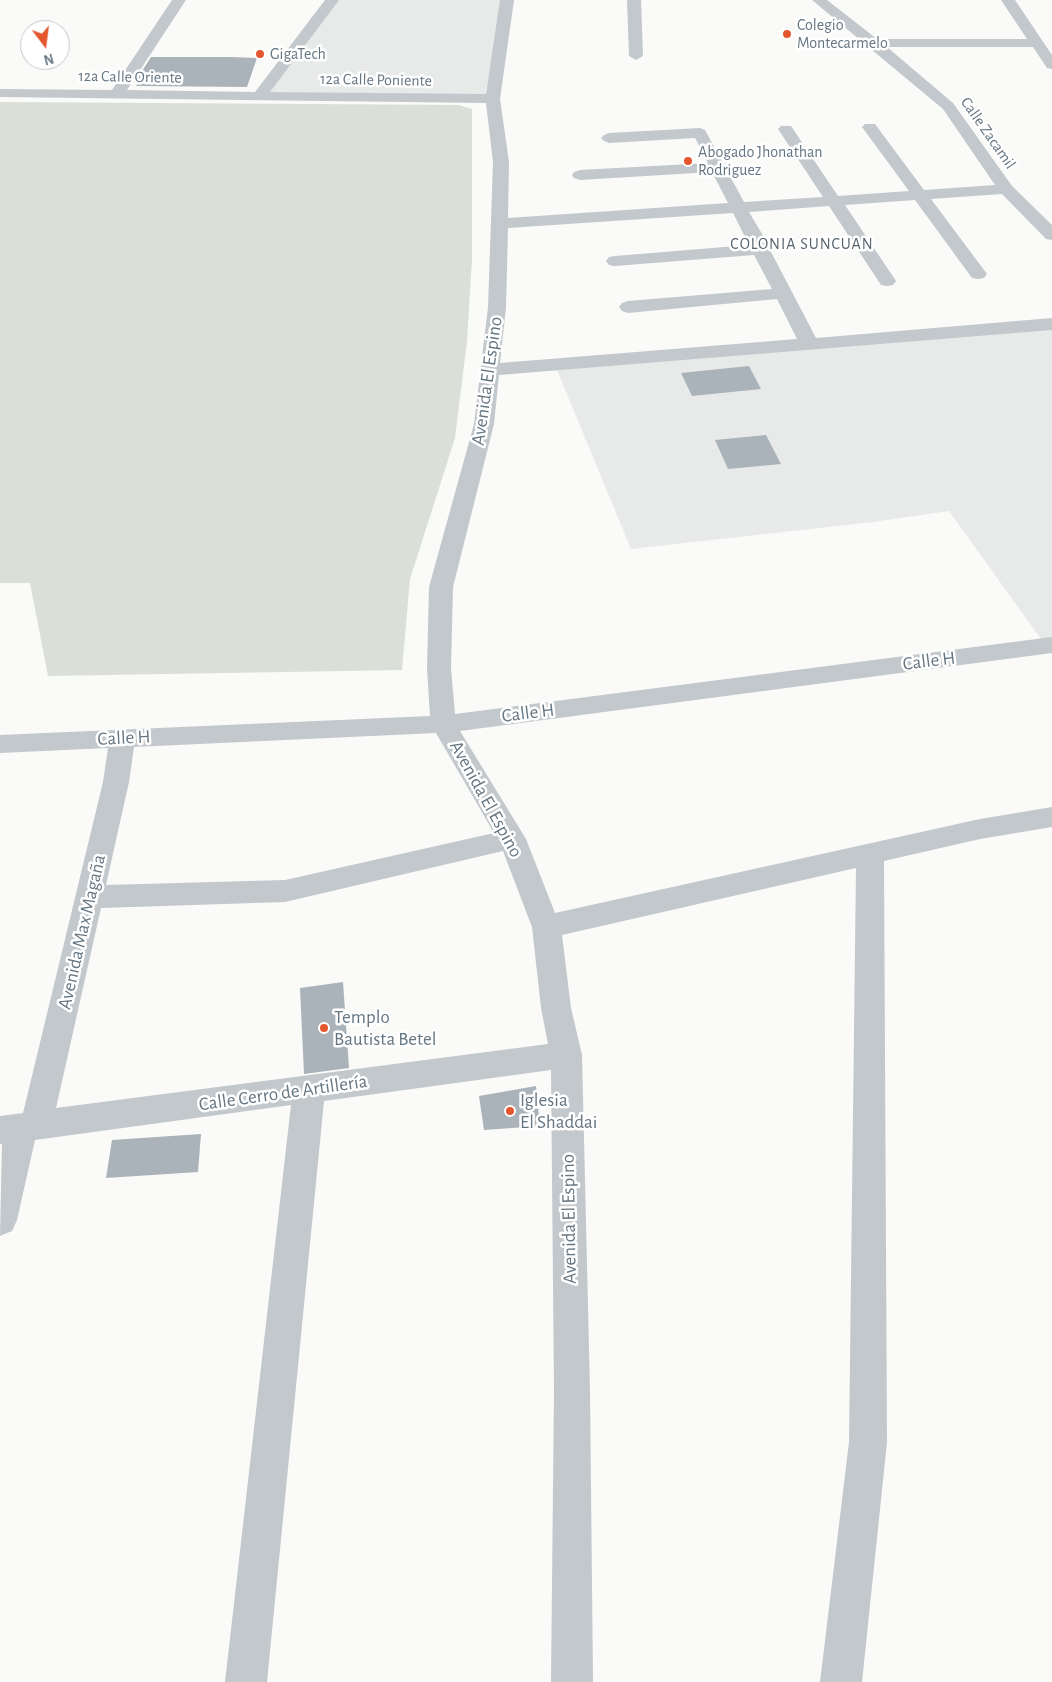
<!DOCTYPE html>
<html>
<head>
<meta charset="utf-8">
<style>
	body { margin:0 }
	#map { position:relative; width:1052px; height:1682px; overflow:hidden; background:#fafaf8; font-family:"Alegreya Sans",sans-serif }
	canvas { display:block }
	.north { position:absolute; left:20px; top:20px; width:50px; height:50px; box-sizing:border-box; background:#fff; border:1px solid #c1c8cd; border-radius:50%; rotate:165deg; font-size:14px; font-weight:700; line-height:20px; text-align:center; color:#657683 }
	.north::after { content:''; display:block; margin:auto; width:18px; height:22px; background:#e4572e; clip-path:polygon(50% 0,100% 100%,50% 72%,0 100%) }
</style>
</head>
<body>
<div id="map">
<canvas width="1052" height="1682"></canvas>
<div class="north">N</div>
</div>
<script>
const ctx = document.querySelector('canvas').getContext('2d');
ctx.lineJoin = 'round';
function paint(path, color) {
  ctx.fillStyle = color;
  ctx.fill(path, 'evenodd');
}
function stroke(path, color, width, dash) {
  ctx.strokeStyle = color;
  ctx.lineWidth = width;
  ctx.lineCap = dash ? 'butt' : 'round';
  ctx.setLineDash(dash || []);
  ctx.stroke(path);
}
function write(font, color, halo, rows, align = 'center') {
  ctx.font = font + ' "Alegreya Sans",sans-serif';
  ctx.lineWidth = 5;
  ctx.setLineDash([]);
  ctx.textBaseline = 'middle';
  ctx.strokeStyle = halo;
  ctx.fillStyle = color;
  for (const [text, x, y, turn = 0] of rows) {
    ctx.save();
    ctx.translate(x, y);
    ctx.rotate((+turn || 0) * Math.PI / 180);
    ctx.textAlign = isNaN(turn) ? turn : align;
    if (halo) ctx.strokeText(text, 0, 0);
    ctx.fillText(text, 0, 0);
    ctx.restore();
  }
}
const built = new Path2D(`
	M333 0H506L485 95 269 92Z
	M1052 329V638L1041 639 949 511 873 522 631 549 557 370Z`);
const green = new Path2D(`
	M0 102 459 105 472 109V259L467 341 455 438 410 579 402 670 48 676 30 583H0Z`);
const building = new Path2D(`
	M151 57H231L257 58 247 87 136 86 139 82H135Z
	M749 366 761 389 692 396 681 373Z
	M766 435 781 464 728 469 715 440Z
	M343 982 349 1068 304 1074 300 988Z
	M536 1086 540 1126 484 1130 479 1096Z
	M201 1134 198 1172 106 1178 112 1140Z`);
const minor = new Path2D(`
	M172 0H186L127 90 255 92 325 0H339L270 92 486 94 500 0H514L500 99 509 162 508 218 728 203 712 172 580 180 574 178 572 175 574 172 580 170 708 163 695 138 609 143 604 141 601 138 604 135 609 133 700 128 705 130 744 202 823 197 778 129 781 126H791L838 196 909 191 862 127 865 124H875L924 190 995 185 943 109 812 0H827L877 39H1027L1001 0H1015L1052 55V69L1047 68 1033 47H887L953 103 1012 186 1052 225V240L1046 239 1002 194 931 199 987 274 984 278 978 279 972 278 915 200 845 205 896 281 893 285 887 286 881 285 829 206 749 212 771 249 770 250 816 338 1052 318V330L499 375 494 424 453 587 451 668 455 714 1052 637V653L460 731 526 839 555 913 980 819 1052 807V827L980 839 884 861 887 1442 862 1682H820L849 1442 856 868 562 935 571 1008 582 1055 590 1390 593 1682H551L554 1390 551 1070 324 1101 267 1682H225L291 1105 35 1140 17 1220 12 1231 0 1236 2 1144H0V1116L23 1113 103 782 108 748 0 753V735L430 716 427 668 429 587 474 424 488 307 493 162 486 103 0 97V89L112 90ZM733 213 749 245 615 256 609 257 606 261 609 265 615 266 754 255 772 289 628 301 622 303 619 307 622 311 628 313 777 299 797 339 500 363 506 307 508 228ZM436 733 494 833 285 880 106 885 129 782 134 747ZM503 851 532 927 541 1008 548 1044 56 1108 101 908 285 902Z
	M627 0H641L643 56 636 60 629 56Z`);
const markers = [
	[787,34,5,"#e4572e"],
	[260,54,5,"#e4572e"],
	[688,161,5,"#e4572e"],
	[324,1028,5,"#e4572e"],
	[510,1111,5,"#e4572e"]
];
const farPoinames = [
	["Colegio",797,25],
	["Montecarmelo",797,43],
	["GigaTech",270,54],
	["Abogado Jhonathan",698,152],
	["Rodriguez",698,170]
];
const farStreetnames = [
	["12a Calle Oriente",130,77,1],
	["12a Calle Poniente",376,80,1],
	["Calle Zacamil",988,133,55]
];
const farNeighbourhoodnames = [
	["COLONIA SUNCUAN",802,244]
];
const streetNames = [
	["Avenida El Espino",487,381,-82],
	["Calle H",929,661,-7],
	["Calle H",528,713,-7],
	["Calle H",124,738,-3],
	["Avenida El Espino",486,799,61],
	["Avenida Max Magaña",82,932,-77],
	["Calle Cerro de Artillería",283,1093,-8],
	["Avenida El Espino",569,1219,-91]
];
const poiNames = [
	["Templo",334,1017],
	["Bautista Betel",334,1039],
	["Iglesia",520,1100],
	["El Shaddai",520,1122]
];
paint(built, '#e8e9e9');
paint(green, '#dadfd7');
paint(building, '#aab3b9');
paint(minor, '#c3c8cc');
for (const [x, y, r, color] of markers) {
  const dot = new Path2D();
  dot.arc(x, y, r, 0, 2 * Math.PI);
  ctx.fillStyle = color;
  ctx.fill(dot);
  stroke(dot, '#fff', 2);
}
write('16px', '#657683', '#fff', farPoinames, 'left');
write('16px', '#657683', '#fff', farStreetnames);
ctx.letterSpacing = '1px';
write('16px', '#57646e', '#fff', farNeighbourhoodnames);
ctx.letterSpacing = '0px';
write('19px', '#657683', '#fff', streetNames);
write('19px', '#657683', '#fff', poiNames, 'left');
</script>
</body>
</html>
